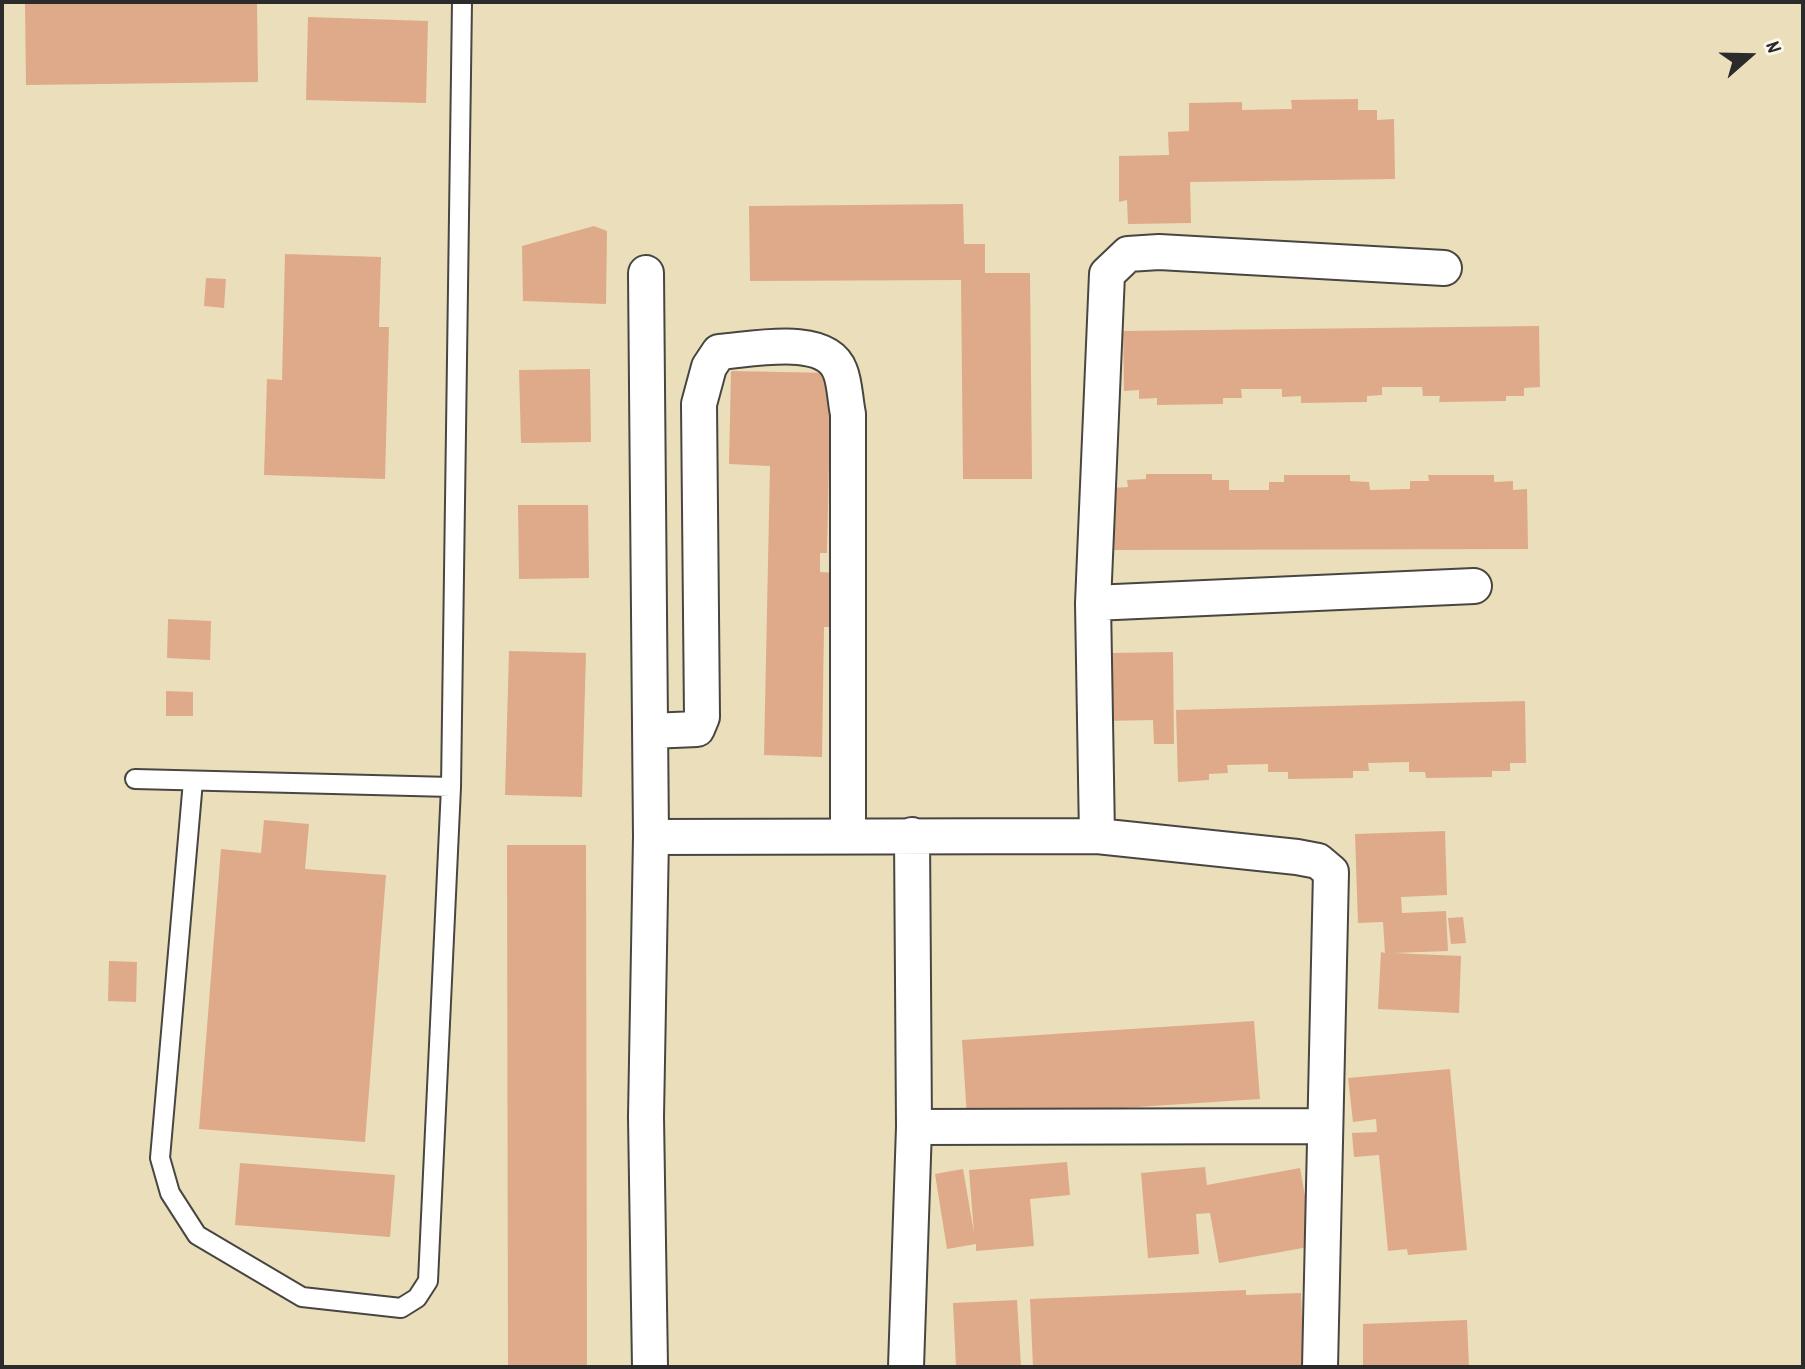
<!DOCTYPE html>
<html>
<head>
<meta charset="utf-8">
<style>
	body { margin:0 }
	#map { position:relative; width:1805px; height:1369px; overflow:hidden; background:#ebdebb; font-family:Dekko,sans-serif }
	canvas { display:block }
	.frame { position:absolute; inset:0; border:4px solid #2b2b2b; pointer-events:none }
	.north { position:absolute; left:1709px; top:16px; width:80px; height:80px; -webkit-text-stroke:6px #fbf7ec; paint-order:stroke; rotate:70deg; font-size:22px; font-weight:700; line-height:32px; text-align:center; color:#2b2b2b }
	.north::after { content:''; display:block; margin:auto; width:28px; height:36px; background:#2b2b2b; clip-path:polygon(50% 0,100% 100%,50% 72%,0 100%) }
</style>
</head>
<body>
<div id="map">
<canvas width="1805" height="1369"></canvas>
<div class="frame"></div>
<div class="north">N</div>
</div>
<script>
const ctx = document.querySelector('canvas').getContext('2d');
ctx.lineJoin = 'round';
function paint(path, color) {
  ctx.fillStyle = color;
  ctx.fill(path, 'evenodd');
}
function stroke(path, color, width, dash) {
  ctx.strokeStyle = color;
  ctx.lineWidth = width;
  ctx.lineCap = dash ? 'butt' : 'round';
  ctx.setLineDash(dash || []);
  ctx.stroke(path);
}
const building = new Path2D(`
	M25 2H257L258 82 26 85Z
	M308 17 428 21 426 103 306 100Z
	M1358 99V110H1377V120L1394 119 1395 179 1190 182 1191 223 1128 224 1127 200 1119 202V156L1169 155 1168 132 1189 131V103L1242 102V110L1292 109 1291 100Z
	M963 204 964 244H985V273H1030L1032 479H963L961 280 750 281 749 206Z
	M594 226 607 231 606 304 523 301 522 246Z
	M285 254 381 257 379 327H389L385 479 264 475 267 379 282 380Z
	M206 278 226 279 224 308 204 306Z
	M1539 326 1540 387 1524 388V396H1506V401L1439 402 1440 396H1423L1422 387H1382V395L1367 396V402L1301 403V396L1282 397V389H1241L1242 398H1223V404L1157 405V398L1139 399V390L1124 391 1123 331Z
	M590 369 591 442 521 443 519 370Z
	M731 371 831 373 827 553H820V572L838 573 837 627H824L822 757 764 755 770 466 729 464Z
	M1146 474H1212V480H1229V490H1269V482H1284V475H1350V481L1369 482 1370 490 1410 489V481H1429L1428 475H1494V482L1513 481V490L1527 489 1528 549 1112 550V488L1128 487 1127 480 1146 479Z
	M518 505H588L589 578 519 579Z
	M168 619 211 621 210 660 167 658Z
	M509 651 586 653 582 797 505 795Z
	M1173 652 1174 744H1154L1153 720 1103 721 1110 653Z
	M166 691 193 692V716H166Z
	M1525 701 1526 763H1510V771H1492V777L1426 778 1425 772H1409V762L1368 763 1369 771H1353V778L1288 779V772H1268V764L1227 765 1228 773 1209 774V780L1178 782 1176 710Z
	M264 820 309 824 305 869 386 875 365 1142 199 1129 221 849 261 853Z
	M1445 831 1447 895 1401 897 1402 913 1446 911 1448 951 1393 953 1461 956 1459 1013 1378 1009 1381 952 1385 953 1383 922 1358 923 1355 834Z
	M507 845H586L587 1367H508Z
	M1463 917 1466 943 1451 944 1448 918Z
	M109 961 137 962 136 1002 108 1001Z
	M1254 1021 1260 1099 967 1118 962 1040Z
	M1450 1069 1467 1250 1408 1255 1407 1249 1388 1251 1379 1155 1354 1157 1352 1133 1377 1132 1376 1119 1353 1122 1348 1078Z
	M1067 1162 1070 1195 1030 1199 1034 1246 976 1251V1244L947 1249 935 1174 963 1169 974 1233 969 1170Z
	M240 1163 395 1175 390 1237 235 1225Z
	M1205 1167 1207 1185 1300 1168 1314 1246 1219 1263 1210 1213 1196 1214 1199 1254 1148 1258 1141 1173Z
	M1246 1290V1295L1301 1293 1304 1367H1033L1030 1299Z
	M1017 1300 1021 1367H956L953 1303Z
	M1467 1320 1469 1367H1363V1324Z`);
const lane = new Path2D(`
	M135 779 451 787
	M193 781 160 1158 170 1193 197 1235 302 1297 401 1308 417 1298 428 1281 451 787 462 2`);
const street = new Path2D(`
	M646 273 651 837
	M1093 603 1474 586
	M650 731 697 729 702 717 699 404 709 367 719 352C751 350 826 333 840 371 845 383 845 400 848 414V835
	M1097 836 1093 603 1107 274 1128 254 1159 252 1444 268
	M914 1127 1324 1126
	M650 1367 646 1117 651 837 1097 836 1297 857 1318 861 1331 872 1320 1367
	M906 1367 914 1127 912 835`);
paint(building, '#dfaa89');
stroke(lane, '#484641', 22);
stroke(street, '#484641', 38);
stroke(lane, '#fff', 18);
stroke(street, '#fff', 34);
</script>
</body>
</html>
